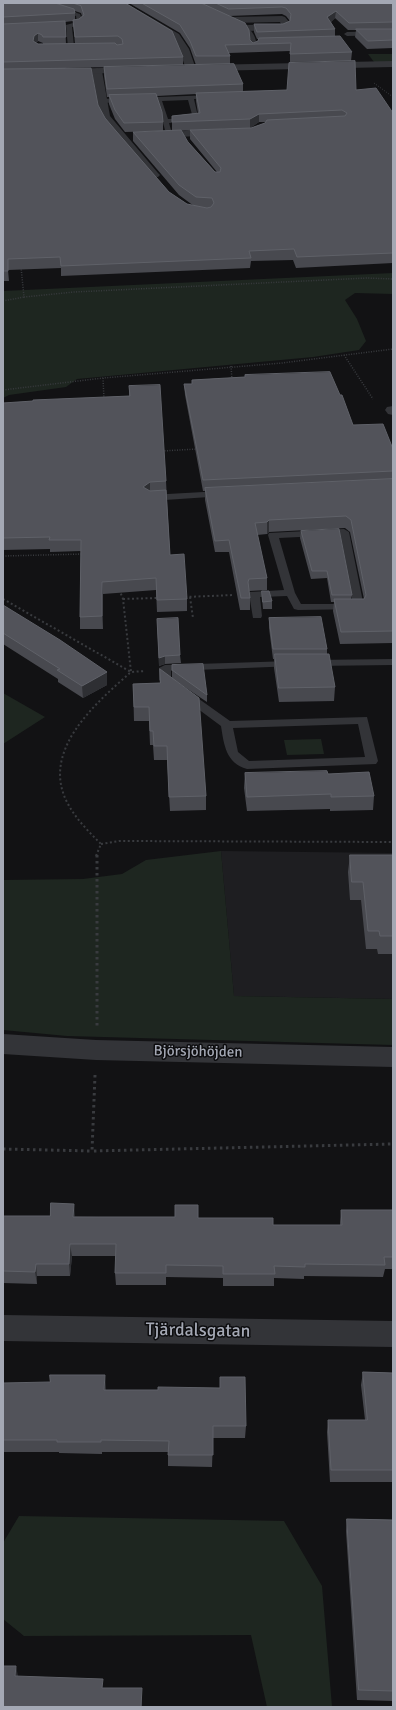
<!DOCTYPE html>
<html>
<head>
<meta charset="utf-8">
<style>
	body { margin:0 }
	#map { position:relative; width:396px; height:1710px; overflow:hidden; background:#121214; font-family:Signika,sans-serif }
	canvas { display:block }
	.frame { position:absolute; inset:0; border:4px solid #a4a8b4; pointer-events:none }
</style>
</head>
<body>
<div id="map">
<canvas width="396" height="1710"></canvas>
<div class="frame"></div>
</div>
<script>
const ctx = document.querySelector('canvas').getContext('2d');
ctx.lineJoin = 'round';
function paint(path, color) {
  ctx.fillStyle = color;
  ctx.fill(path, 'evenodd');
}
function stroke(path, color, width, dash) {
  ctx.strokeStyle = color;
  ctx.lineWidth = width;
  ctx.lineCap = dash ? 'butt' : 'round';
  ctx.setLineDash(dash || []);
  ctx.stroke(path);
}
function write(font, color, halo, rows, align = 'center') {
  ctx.font = font + ' Signika,sans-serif';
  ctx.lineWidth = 3;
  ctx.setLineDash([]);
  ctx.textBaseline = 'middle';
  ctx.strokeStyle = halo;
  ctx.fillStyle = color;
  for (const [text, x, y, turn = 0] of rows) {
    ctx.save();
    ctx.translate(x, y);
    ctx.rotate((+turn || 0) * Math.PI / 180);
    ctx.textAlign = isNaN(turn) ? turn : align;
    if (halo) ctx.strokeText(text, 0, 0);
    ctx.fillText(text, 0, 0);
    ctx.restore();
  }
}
const built = new Path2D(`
	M221 851 393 853V999L234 996Z`);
const green = new Path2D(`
	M368 54H393V62H374Z
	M393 273V294L355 293 345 300 357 319 366 341 359 350 313 357 77 379 66 387 9 395 3 398V291Z
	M3 693 45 717 3 744Z
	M321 739 324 754 287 755 284 740Z
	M221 851 234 996 393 999V1045L67 1036 3 1030V880L83 879 122 874 146 860Z
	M19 1516 284 1521 322 1586 332 1707H267L251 1635 24 1636 3 1619V1543Z`);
const pathFar3 = new Path2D(`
	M374 83 393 97`);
const pathFar2 = new Path2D(`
	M21 267 24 297 74 292 367 278 393 279
	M3 301 24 297
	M344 355 373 399
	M231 366 232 380
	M103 378 104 400
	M3 390 103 378 282 363 393 349
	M162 451 197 449
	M3 556 84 554`);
const pathFar1 = new Path2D(`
	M185 597 234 595
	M190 597 193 618
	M3 599 131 672 145 671
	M123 599 158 598
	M101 844 119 841 393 842
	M96 856 101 844C89 832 76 819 68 804 39 751 96 703 131 672L123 599 119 589`);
const path = new Path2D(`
	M97 855V1026
	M95 1075 92 1151 393 1144
	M3 1149 92 1151`);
const service = new Path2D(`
	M41 3H48L80 14 83 22 78 26 72 27 74 46H84L87 48 86 49 71 50 68 48 66 25 77 22 76 16 50 8Z
	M234 22C247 21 259 37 256 49L251 48C252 35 245 30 234 24Z
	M393 31V35L347 36 344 34 347 32Z
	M214 95 217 97 216 98 194 99 199 121 169 123 171 130 168 132 165 130 157 101 101 103 98 101 101 99ZM188 100 193 118 168 119 162 101Z
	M221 491 226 494 224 496 150 501 145 498 150 495Z
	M344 529 349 532 364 607 363 609 298 610 294 609 287 596 260 597 262 616 261 618H253L249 594 250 592 284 590 268 535 269 533ZM340 535 353 604H301L295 593 279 538Z
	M393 659V665L313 666 307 663 313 660Z
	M291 661 295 662 297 664 295 666 171 671V679L230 721 367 717 378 761 376 764 247 769C226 763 224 745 221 726L159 680V668L165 665ZM358 724 365 757 249 761 238 752 233 728Z`);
const minor = new Path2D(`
	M116 3H126L179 34 189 49 196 69 194 71H188L186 69 179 49 173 38Z
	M282 16 285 17 290 23 288 28 282 30 247 31 243 28 247 25 281 24 280 22 230 23 226 20 230 17Z
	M97 68 102 71 110 116 158 173 160 175 158 177H150L100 117 96 101 92 71Z
	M219 130 223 131 224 133 223 135 153 138 148 135 153 132Z
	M393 406V415L388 414 385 410 387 407Z
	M3 1315 393 1321V1347L3 1341Z`);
const tertiary = new Path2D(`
	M393 61V67L206 71 201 68 206 65Z
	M134 67 139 70 137 72 3 77V71Z
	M3 1034 96 1040 393 1047V1067L96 1060 3 1054Z`);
const wall = new Path2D(`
	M3 3H125L183 57V65L65 68 98 105 105 118 116 131 169 192 187 204 194 206 179 195 133 141V132L188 142 215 172H217L190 139V130L251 128 265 123V122H259L250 128 172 131V116L198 113 196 101V94L157 96 163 122V131L125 132 115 119 109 104V97H107L104 76V67L243 84V91L356 90 393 113V263L296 268 293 260 251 261 250 268 61 276V268L8 270 9 281H3ZM75 11 81 13 82 16 79 19 75 20ZM73 21 75 44H66L65 22ZM38 41 43 43V44H38L36 43Z
	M129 3H393V48L367 49 355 37 356 30H348L335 18 331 22 335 29V36L352 52 351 61 290 62V51L229 53 230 56V64L196 65 190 48 180 33ZM282 14 286 16 290 21 283 24H254V32L257 39H258V41L253 43 250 40 229 16Z
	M245 375 340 395 353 425 393 449V643L340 644 333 611 334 602H331L327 578 311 579 300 538 301 531 352 595 351 599H364L350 532 345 528 269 532 267 534 257 535 267 578V590L249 591 250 598V610H240L229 552H215L205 500V491H203L185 395 184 384H192V380L245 377Z
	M129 386 166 481 170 555 187 599V611L157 612 156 590 103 594V629H80V617L81 551 50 552V549L3 550V403L129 396Z
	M262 591 272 601V609H263L262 598Z
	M3 605 107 672V685L83 698 58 682V679L3 644Z
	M269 618 327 649V654L335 687 334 701 279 702 274 668V659H273L269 628Z
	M157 619 180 655 181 663 165 664 159 666Z
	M172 665 207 695V702L174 680 206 796V810L170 811 167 760H154L153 745H150L149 721H134L133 684 160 683 172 678Z
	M245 773 328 774 374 796 373 810 330 811V809L247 811 244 788Z
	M350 855H393V954H378L377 949H366L361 900H350L348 872Z
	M341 1210H393V1269H385L383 1277 304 1276V1279L274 1278V1286H223V1278L166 1277V1285H116L115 1273 116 1256H72L70 1276H37V1284L3 1283V1216L198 1218 273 1225H340V1222Z
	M363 1372 393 1373V1482H330L327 1432 328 1420H365L361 1385Z
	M3 1383 106 1387V1390L246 1426 245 1438H213L212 1467 168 1466V1452H102V1454L59 1453V1452H3Z
	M347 1519 393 1520V1701L357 1700 346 1531Z`);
const shadedWall = new Path2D(`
	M336 11 335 18 327 25V17Z
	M38 33V41L35 44 33 41 34 36Z
	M259 114V122L250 128V119Z
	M150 482V494L143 487Z
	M269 520V532L267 534V522Z
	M102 582 103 594V629L102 616Z
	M165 656V664L159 666V658Z
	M107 672V685L83 698 82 686Z
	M74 1204 75 1216 74 1229 73 1217Z
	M70 1244 72 1256 70 1276 69 1264Z
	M36 1264 37 1276V1284L35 1272Z
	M105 1375 106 1387 105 1402 104 1390Z
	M16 1666 18 1676H15Z
	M142 1688V1707H141Z`);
const building = new Path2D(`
	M3 3H55L74 9 75 13 3 17Z
	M73 3H125L172 31 183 57 3 62V24L65 21 66 37H43L42 35 38 33 34 36 33 41 38 44 115 43 117 45 123 44 122 39 118 36 75 37 73 20 79 19 84 15 81 6Z
	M142 3H201L245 23 249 30 250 40 253 43 258 41 259 38 340 36 352 52 290 54 291 43 225 45 230 56H196L190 41 180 25Z
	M216 3H393V22L349 23 336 11 327 17 335 29 257 32 254 24H283L290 21 291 14 286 8 282 7 229 9Z
	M356 29H393V40L368 41Z
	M355 61 356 90 376 88 393 113V253L297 257 294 249 249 251 251 258 61 266 60 257 8 259V271H3V69L91 68 98 105 105 118 116 131 169 192 187 204 207 208 211 207 214 203 212 198 196 197 179 185 133 132 181 130 188 142 215 172H220L221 168 190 130 251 128 265 123 267 120 345 116 347 113 342 110 259 114 250 119 172 122V116L200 113 196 93 287 90 289 63Z
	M234 64 243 84 107 89 104 67Z
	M156 94 162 112 163 122 124 123 115 110 109 95Z
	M330 372 340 395H342L353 425 383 424 393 449V471L203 480 184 384H192V380L245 377V375Z
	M160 385 166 481 150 482 143 487 150 491 166 490 170 555 184 554 187 599 157 600 156 578 102 582V616L80 617 81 540H49L50 537 3 538V403L33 401V400L130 396 129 386Z
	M393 479V631L341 632 334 599H364L366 595 351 520 346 516 269 520 267 522 255 523 267 578 249 579 248 582 250 598H241L229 540 215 541 205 488Z
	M339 529 352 595H332L327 571H312L301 531Z
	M262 591H269L272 601 263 602Z
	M3 605 60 640 107 672 82 686 57 670 60 669 3 633Z
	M321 617 327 649H273L269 618Z
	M178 618 180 655 165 656 159 658 157 619Z
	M275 654H329L335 687 279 688Z
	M203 664 207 695 172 670V665Z
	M160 669 199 698 206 796 169 797 167 746H154L153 731H150L149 707H134L133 684 160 683Z
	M327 771 328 774 369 772 374 796 331 797V794L247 797 245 773Z
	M350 855H393V936H380L379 931H368L363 882H352Z
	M51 1203 74 1204 73 1217H175V1205H198V1218H273V1225H342L341 1210H393V1257H384L385 1265 305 1264V1267L274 1266 275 1274H223V1266L166 1265V1273H115L116 1244H70L69 1264H36L35 1272 3 1271V1216H50Z
	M363 1372 393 1373V1470H331L328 1420H367Z
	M50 1375H105L104 1390H158V1387L220 1388V1377H245L246 1426H213V1455H168L169 1441 101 1440V1442H57V1440H3V1383L50 1382Z
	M347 1519 393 1520V1691L359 1690Z
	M3 1666H16L15 1676 103 1679 102 1688H142L141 1707H3Z`);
const streetNames = [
	["Björsjöhöjden",198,1052,1]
];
const nearStreetnames = [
	["Tjärdalsgatan",198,1331,1]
];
paint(built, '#1e1e21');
paint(green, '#1e2620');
stroke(pathFar3, '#393b3f', 1, [1, 1.5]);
stroke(pathFar2, '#393b3f', 1.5, [1, 1.5]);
stroke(pathFar1, '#393b3f', 2, [2, 2.5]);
stroke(path, '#393b3f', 3, [2.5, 3.5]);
paint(service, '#333438');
paint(minor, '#333438');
paint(tertiary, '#333438');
paint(wall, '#48494f');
paint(shadedWall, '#2e2f33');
paint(building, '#52535a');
stroke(building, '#5f6168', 1);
write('15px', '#a4a8b4', '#0d0d0f', streetNames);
write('18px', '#a4a8b4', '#0d0d0f', nearStreetnames);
</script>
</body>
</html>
